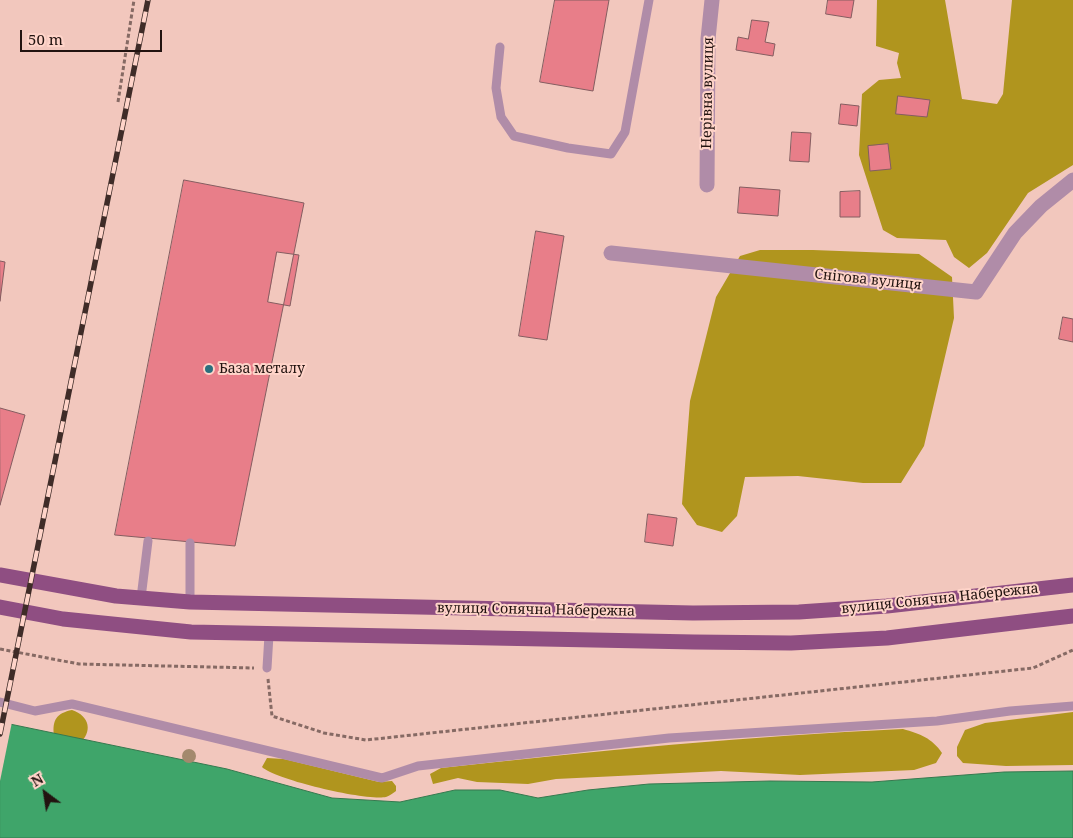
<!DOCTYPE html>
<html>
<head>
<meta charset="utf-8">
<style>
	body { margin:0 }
	#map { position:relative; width:1073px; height:838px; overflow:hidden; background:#f2c7bd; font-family:"Noto Serif",serif }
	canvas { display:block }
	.north { position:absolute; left:20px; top:768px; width:50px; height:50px; -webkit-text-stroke:4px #ffd4c9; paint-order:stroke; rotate:329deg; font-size:14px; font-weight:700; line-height:20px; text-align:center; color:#221310 }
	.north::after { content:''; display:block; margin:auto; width:18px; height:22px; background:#221310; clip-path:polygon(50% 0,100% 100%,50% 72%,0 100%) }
	.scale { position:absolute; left:20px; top:30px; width:142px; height:22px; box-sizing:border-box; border:2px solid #221310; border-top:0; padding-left:6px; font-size:15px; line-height:18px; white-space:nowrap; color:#221310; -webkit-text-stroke:4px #ffd4c9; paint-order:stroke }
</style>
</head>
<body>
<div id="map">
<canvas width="1073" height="838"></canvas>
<div class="north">N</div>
<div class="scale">50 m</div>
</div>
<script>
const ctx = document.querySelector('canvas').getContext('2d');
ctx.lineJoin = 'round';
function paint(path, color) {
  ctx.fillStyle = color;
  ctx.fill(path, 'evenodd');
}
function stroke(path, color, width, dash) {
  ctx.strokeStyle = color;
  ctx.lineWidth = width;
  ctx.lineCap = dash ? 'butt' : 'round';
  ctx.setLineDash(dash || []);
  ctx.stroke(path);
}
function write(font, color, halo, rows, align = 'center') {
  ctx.font = font + ' "Noto Serif",serif';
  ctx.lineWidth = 4;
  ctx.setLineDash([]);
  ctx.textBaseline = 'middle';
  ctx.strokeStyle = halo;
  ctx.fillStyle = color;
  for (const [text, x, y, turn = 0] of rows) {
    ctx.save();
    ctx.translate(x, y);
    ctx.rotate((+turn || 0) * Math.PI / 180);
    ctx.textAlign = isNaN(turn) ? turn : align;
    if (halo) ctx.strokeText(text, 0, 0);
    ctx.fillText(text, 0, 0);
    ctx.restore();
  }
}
const forest = new Path2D(`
	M877 0H945L962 99 997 104 1003 94 1012 0H1073V165L1028 193 987 253 969 268 954 257 946 240 897 238 883 230 859 155 862 94 879 80 901 78 897 63 899 53 876 46Z
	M760 250H813L919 254 952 277 954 318 924 446 901 483H863L798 476 745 477 737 516 722 532 697 525 682 504 690 401 716 297 740 256Z
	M72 710C90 716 93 732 79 744L54 735C52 720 57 713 72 710Z
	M1073 712V765L1006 766 963 763 957 756V747L965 730 985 723Z
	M903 729C920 734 932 738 942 753L936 763 914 770 800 775 721 771 556 779 528 784 477 782 458 778 433 784 430 774 441 768C595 751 748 736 903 729Z
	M267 758 284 759 379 782 392 781 396 786V791C393 793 389 796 386 797 366 801 276 780 262 767Z`);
const water = new Path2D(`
	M0 722 227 769 332 798 400 802 455 790H500L538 798 588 790 649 784 770 781 872 782 1004 772 1073 771V838H0Z`);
const pier = new Path2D(`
	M0 720 12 722 0 781Z`);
const building = new Path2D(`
	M555 0H609L593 91 540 82Z
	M828 0H854L851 18 826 14Z
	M752 20 769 22 765 42 775 44 773 56 736 50 738 37 748 39Z
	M898 96 930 100 927 117 896 114Z
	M841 104 859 106 857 126 839 124Z
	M792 132 811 133 809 162 790 161Z
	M888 144 891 169 870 171 868 146Z
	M184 180 304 203 235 546 115 535Z
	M740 187 780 190 778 216 738 213Z
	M860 191V217H840V192Z
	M536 231 564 236 547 340 519 336Z
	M277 252 299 255 290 306 268 302Z
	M0 261 5 262 0 301Z
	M1063 317 1073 319V342L1059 339Z
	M0 408 25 415 0 505Z
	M648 514 677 518 673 546 645 542Z`);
const path = new Path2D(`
	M118 102 134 0
	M0 649 79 664 254 668
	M268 679 272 716 324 733 366 740 1033 668 1073 650`);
const lane = new Path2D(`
	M500 47 496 88 501 117 514 136 568 148 611 154 625 132 649 0
	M141 598 148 541
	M190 602V543
	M267 668 269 635
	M0 702 35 711 72 704 382 778 418 766 669 738 937 721 1010 711 1073 706`);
const street = new Path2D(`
	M707 185 708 39 712 0
	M611 253 976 292 1015 233 1041 206 1073 180`);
const primary = new Path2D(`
	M0 575 116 596 190 602 693 613 799 612 887 606 1073 585
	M0 607 63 619 191 632 694 642 791 643 887 638 1073 616`);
const rail = new Path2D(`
	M0 734 148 0`);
const trees = [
	[189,756]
];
const markers = [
	[209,369,5,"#2a6f7e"]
];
const streetNames = [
	["Нерівна вулиця",708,93,-89],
	["Снігова вулиця",868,280,6],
	["вулиця Сонячна Набережна",940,599,-6],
	["вулиця Сонячна Набережна",536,610,1]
];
const poiNames = [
	["База металу",219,369]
];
paint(forest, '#b0951e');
paint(water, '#3fa56a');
stroke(water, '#36794f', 1);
paint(pier, '#f2c7bd');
paint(building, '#e87e89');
stroke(building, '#845d60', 1);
stroke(path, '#866a64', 3, [4, 2.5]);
stroke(lane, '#b08ca8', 9);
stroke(street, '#b08ca8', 15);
stroke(primary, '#8f4e82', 15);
stroke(rail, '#3f2c28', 5.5);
stroke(rail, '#ffd4c9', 4, [11]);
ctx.fillStyle = '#a3896d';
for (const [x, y] of trees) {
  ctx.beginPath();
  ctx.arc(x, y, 7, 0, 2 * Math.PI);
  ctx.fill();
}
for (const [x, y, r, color] of markers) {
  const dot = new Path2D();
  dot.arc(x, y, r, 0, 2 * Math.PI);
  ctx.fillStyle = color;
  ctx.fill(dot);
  stroke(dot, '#ffd4c9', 2);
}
write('14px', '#221310', '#ffd4c9', streetNames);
write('14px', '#221310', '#ffd4c9', poiNames, 'left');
</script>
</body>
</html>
